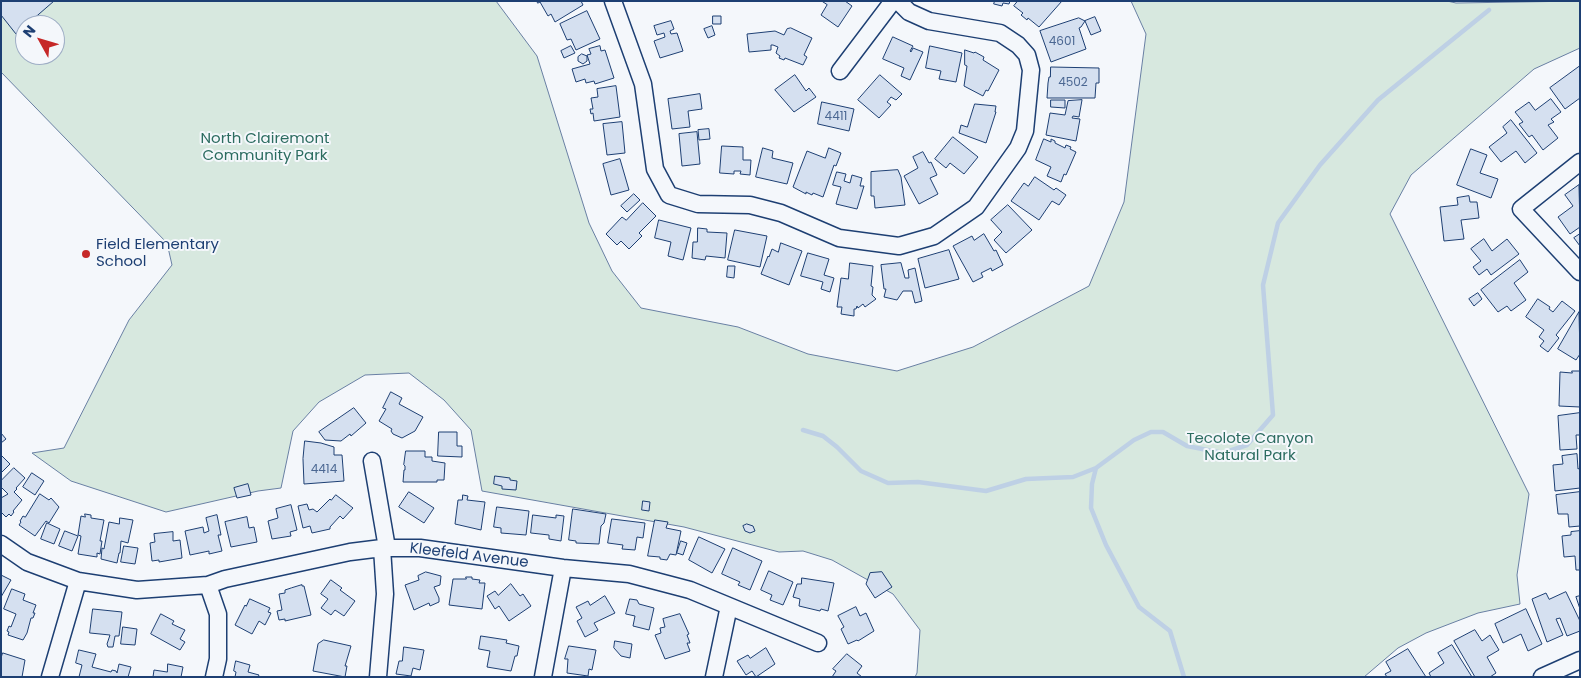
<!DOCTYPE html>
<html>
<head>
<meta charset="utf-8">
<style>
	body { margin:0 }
	#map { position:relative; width:1581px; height:678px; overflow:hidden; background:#f4f7fb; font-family:Poppins,sans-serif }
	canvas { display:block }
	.frame { position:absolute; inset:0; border:2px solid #1d3f73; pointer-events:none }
	.north { position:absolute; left:15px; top:15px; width:50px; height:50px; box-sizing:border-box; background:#f4f7fb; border:1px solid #9eadc5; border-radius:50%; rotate:309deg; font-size:14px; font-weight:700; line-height:20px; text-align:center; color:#1d3f73 }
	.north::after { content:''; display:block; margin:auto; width:18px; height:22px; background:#c62828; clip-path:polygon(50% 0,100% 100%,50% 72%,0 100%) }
</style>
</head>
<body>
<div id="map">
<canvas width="1581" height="678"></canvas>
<div class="frame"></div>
<div class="north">N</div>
</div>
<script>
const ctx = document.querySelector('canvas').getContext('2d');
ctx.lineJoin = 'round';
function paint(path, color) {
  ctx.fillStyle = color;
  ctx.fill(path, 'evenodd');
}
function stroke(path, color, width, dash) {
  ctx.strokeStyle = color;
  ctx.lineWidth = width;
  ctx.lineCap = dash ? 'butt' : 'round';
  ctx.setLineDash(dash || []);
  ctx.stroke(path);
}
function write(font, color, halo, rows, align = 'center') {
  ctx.font = font + ' Poppins,sans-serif';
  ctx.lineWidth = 4;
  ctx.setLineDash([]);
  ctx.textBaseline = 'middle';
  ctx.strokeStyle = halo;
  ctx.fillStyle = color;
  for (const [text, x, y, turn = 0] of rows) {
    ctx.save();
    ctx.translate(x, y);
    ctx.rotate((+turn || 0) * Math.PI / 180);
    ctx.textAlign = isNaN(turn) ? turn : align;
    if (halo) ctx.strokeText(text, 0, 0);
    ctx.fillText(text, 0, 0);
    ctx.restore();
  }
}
const green = new Path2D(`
	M1 1H496L537 56 589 223 612 271 641 308 738 327 808 354 897 371 973 347 1089 286 1124 202 1146 34 1131 1H1447L1456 3 1580 1V48L1534 69 1411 175 1390 214 1529 494 1517 575 1520 604 1478 613 1426 633 1398 648 1364 677H915L917 673 920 630 893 594 832 560 803 551 779 552 684 527 482 491 471 430 444 400 409 373 365 375 319 402 293 431 281 488 258 491 166 512 71 481 32 453 64 448 129 320 172 265 167 243 1 72ZM25 25H55V55H25Z`);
const stream = new Path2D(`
	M803 430 823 436 837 447 861 471 888 483 918 482 986 491 1026 479 1073 477 1096 468
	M1184 677 1170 631 1139 607 1106 545 1091 508 1092 484 1096 468 1134 440 1151 432H1163L1187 446 1223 453 1247 445 1273 415 1263 285 1278 223 1320 165 1378 100 1489 10`);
const building = new Path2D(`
	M1 1H54L16 34 1 15Z
	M537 1H581L583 5 555 22 551 14 548 16 540 2 538 3Z
	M822 1H845L852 6 838 27 821 15 827 5Z
	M995 1H1010L1009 4 1003 3 1002 6 994 4Z
	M1018 1H1062L1039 27 1028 18 1027 20 1021 15 1023 13 1014 6Z
	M587 11 600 39 576 50 571 39 567 40 560 24Z
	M713 16H721V24H713Z
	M1095 17 1101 31 1091 35 1085 21Z
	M1079 18 1085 21 1081 27 1079 28 1086 49 1051 62 1040 31Z
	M671 21 674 29 670 31 671 34 677 33 683 51 660 58 654 41 665 37 664 33 657 35 654 26Z
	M712 26 715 35 708 38 704 29Z
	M791 28 812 38 804 55 807 57 803 65 785 58 784 60 779 58 780 56 776 53 778 47 773 45H771V50L749 52 747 34 775 31 784 35 787 29Z
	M893 37 913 46 910 51 911 52 913 48 923 52 910 80 901 76 904 68 883 59Z
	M571 46 575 53 564 58 561 51Z
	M600 46 601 51 605 50 614 78 595 84 594 81 586 83 585 79 576 82 572 69 590 64 587 55 591 54 589 49Z
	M930 46 962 53 956 82 939 79 941 71 926 68Z
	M965 50 974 53 975 52 984 57 983 60 999 70 988 91 986 90 983 96 964 86 967 66 965 65Z
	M582 54 587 56V61L583 64 578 61V57Z
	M1580 66V98L1565 109 1550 88Z
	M1051 67 1099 68V83H1096L1095 98H1047L1048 83 1049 77H1050Z
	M795 75 806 91 809 88 816 97 794 112 775 90Z
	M880 75 902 94 896 100 891 97 887 102 891 105 879 118 858 100Z
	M616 86 620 117 594 121 593 113 591 114 590 109H593L591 98 598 97 597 89Z
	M700 94 702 109 688 111 690 127 672 129 668 99Z
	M1551 99 1561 112 1551 119 1554 122 1548 125 1558 138 1543 150 1532 135 1529 137 1519 124 1523 122 1515 112 1529 102 1535 110Z
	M1051 100H1065V108L1051 107Z
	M1082 100 1079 117 1073 116 1072 118 1080 119 1076 141 1046 135 1050 113 1065 115 1068 101Z
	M822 102 854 109 849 131 818 124Z
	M975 104 996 106 995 112H996L986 143 959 133 961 125 967 127Z
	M1511 120 1537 153 1525 163 1516 151 1501 162 1489 147 1507 133 1503 127Z
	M622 122 625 153 607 155 603 124Z
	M709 129 710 139 699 140 698 130Z
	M697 132 700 164 682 166 679 134Z
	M953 137 978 157 964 174 950 163 946 168 935 159Z
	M1044 139 1051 142V139L1055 141V143L1065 148 1066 145 1071 147 1070 149 1076 152 1066 175 1064 174 1061 182 1047 176 1051 167 1036 160Z
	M722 146 743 147V160H751L750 175 740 174 741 171H734V174L720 173Z
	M763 148 773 151 772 158 793 163 787 184 756 177Z
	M829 148 841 153 836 166 834 165 823 197 813 193 812 195 806 192V194L793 187 807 151 825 158Z
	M1471 149 1487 155 1480 173 1498 179 1491 198 1457 185Z
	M923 152 929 163 931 162 937 175 930 178 938 194 919 204 904 176 918 168 913 157Z
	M620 159 629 190 611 195 603 164Z
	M898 170 901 177 905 205 875 208 874 196H871V172Z
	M837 172 846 174 844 181 850 183 852 175 862 178 860 186H864L857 209 836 204 841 187 833 185Z
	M1035 177 1054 190 1056 188 1066 195 1059 205 1052 201 1039 220 1011 201 1024 183 1028 186Z
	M1579 185 1580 227 1570 234 1558 217 1573 206 1565 195Z
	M634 194 640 200 627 212 621 206Z
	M1469 196 1470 202H1477L1479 218 1461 220 1464 239 1444 241 1440 207 1458 205 1457 198Z
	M643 203 656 216 639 233 642 236 629 249 621 241 617 245 606 234 622 217 626 220Z
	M1008 205 1032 230 1006 253 994 240 1002 232 991 220Z
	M659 220 691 228 683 260 668 256 671 242 655 238Z
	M698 228 707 229V232L727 233 725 258 706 256 705 260 692 258 693 242H697Z
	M735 230 767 236 760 267 728 260Z
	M984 234 994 251 996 250 1003 265 992 271 991 268 981 273 983 277 973 282 953 246 972 236 974 240Z
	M1580 234V246L1574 238Z
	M1484 239 1492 251 1507 239 1519 254 1491 275 1487 269 1479 275 1473 267 1481 261 1471 249Z
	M781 243 802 251 789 285 761 274 768 256 769 257 772 249 778 252Z
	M949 250 959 279 925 288 918 259Z
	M808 253 829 259 824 275 834 278 830 292 821 289 823 282 801 276Z
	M1520 260 1528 272 1514 283 1526 300 1511 311 1507 306 1498 312 1481 290Z
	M850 263 873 266 871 286 873 287 872 295 876 299 865 307 863 304 858 308 857 306 856 309H854V316L841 314 842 307H837L841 278 848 279Z
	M901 263 905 278H909L908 270 915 268 922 301 915 303 912 291H903L897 300 884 297 886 289H884L881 265Z
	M728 266H735L734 278 727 277Z
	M1478 293 1482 299 1474 306 1469 299Z
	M1538 299 1550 307 1549 309 1553 312 1562 301 1575 311 1556 335 1559 338 1548 352 1540 346 1544 341 1539 337 1544 330 1526 317Z
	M1579 312 1580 354 1576 360 1558 349Z
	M1572 371H1580V407L1559 406 1560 372 1572 373Z
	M391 392 402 398 399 404 423 417 415 431 402 438 393 434 391 431 392 429 379 421 386 409 383 408Z
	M354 408 366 423 351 436 350 434 341 441 325 440 319 432Z
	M1580 413V435H1576L1577 449 1560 450 1558 416Z
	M439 432H457V446H462V457L438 456Z
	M1 433 6 439 1 443Z
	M305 441 321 443 334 447V455H342L344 481 304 484 303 459Z
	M406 451H425V457H432V461L445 463 444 480H437V482H403L404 470H405V466L404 465Z
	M1577 454 1578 469 1580 468V488L1555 491 1553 465 1563 464 1562 456Z
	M1 455 10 464 1 473Z
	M14 468 25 478 16 488 17 489 14 492 22 500 13 511 14 512 11 516 9 514 6 517 1 512V498L8 494 1 487V481Z
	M32 473 44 481 35 495 23 487Z
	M495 476 510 478V480L517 481 516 490 502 489V486L494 484Z
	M248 484 251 495 237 498 234 488Z
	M409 492 434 508 424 523 399 507Z
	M1580 492V526L1569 527 1568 514H1558L1556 495Z
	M40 494 49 500 51 498 59 507 49 523 46 521 35 536 19 525 21 522 20 521 23 516 25 517Z
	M336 495 353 508 343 519 340 516 330 527V529L312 533 310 526 303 528 298 506 307 504 309 510 313 509 317 512 330 499 331 500Z
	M463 495 468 496 467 500 485 502 481 530 455 524 458 500H462Z
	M643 501 650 502 649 511 642 510Z
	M291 505 297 530 290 532 291 536 272 539 268 521 278 518 276 509Z
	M497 507 529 511 526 535 501 533V528L494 527Z
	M573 509 606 514 604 523 601 526 599 544 576 543V541L569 540Z
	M85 514 91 515V518L104 520 100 541H102L100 554 97 553V557L78 554 81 536 78 535 81 516 85 517Z
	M217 515 221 535H218L222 551 209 554V551L190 555 185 531 203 527 204 533 209 531 206 518Z
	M533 515 556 518V515L564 516 561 541 549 539V535L531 533Z
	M247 517 249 528 254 527 257 542 231 547 225 522Z
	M120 518 133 520 128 543 121 541 120 553H119L117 563 101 559 102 548 104 549 109 522 119 524Z
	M612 519 645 523 643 538 637 537 635 550 622 549 623 545 608 543Z
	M655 520 668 522 666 528 681 531 676 555 670 554 667 560 660 559V557L648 556Z
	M47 523 60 529 54 544 41 539Z
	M747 524 753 526 755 531 750 533 745 531 743 526Z
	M65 531 78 536 72 551 59 546Z
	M1580 531V570H1576L1575 556 1564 557 1562 536 1571 535V532Z
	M173 532V541L180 540 182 558 159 562V560L152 561 150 543 155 542 154 534Z
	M699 537 725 549 712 573 689 560Z
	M681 541 687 543 683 555 677 553Z
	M124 546 138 548 135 564 121 562Z
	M733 548 762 561 750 590 738 585 740 582 722 574Z
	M769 571 793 582 783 605 770 600 772 595 761 590Z
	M426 572 441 576 440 585 434 587 439 598V602L430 606 429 603 414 610 405 585 419 580 418 576Z
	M882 572 892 587 875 598 866 584 870 573Z
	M1 575 11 580 1 597Z
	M466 577H472V579L480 580 479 583H485L482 609 449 605 453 579H466Z
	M802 578 834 583 828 611 821 609 820 611 799 606 800 599 793 597 797 584H801Z
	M331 580 342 588 340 590 355 601 344 616 335 610 331 615 321 608 328 599 321 594Z
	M511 584 520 596 523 594 531 606 509 621 499 606 495 609 487 596 495 591 498 595Z
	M302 585V586H304L311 615 285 621V619L279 620 277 611 282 610 279 594 285 593V590L291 588Z
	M12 589 25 594 23 600 36 605 33 613H35L33 618H31L27 633 23 640 8 635 9 632 7 631 9 626 11 627 16 614 4 609Z
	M1566 592 1580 621V631L1567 636 1560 618 1556 619 1563 635 1547 642 1532 599 1546 593 1549 599Z
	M605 596 615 613 594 623 598 630 585 637 577 621 582 618 576 607 588 601 590 605Z
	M1580 596V609L1576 597Z
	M250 599 270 608 268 612 271 613 265 625 259 621 252 634 235 625 245 605 246 606Z
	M630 599 637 600 639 604 654 608 649 630 633 626 635 616 626 614Z
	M856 607 860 616 866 613 874 631 858 641 857 640 848 644 841 629 844 627 838 616Z
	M93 609 122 612 119 636H115L113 647H108L107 644 110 635 90 633Z
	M1526 609 1542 644 1528 651 1521 634 1503 643 1495 624Z
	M161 614 174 621 172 624 185 630 180 639 185 642 180 650 151 634Z
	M680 614 689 634 687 635 690 643H687L690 651 665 659 655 635 661 633 660 628 665 627 663 619Z
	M123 627 137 629 135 645 121 644Z
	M1475 630 1482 641 1490 635 1499 650 1487 657 1496 673 1490 677H1475L1454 641Z
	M481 636 507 640 506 643 519 646 517 656H515L511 671 487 667 490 651 479 649Z
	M324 640 351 646 345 666H347L345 677 313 671 318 644Z
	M615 641 632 644 630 658 621 656 614 648Z
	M1452 645 1472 677H1431L1429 673 1444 663 1438 653Z
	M569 646 596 650 592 670 589 669 588 676 567 673 568 659H565Z
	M404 647 424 650 420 670 413 668 411 676 396 674 399 661H402Z
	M766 648 775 664 756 677 752 671 746 675 737 661 748 655 750 658Z
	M1408 649 1426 677H1387L1385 674 1391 671 1386 662Z
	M79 650 96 654 92 667 111 672 112 670 116 671 117 673 119 664 131 667 128 677H79L82 665 76 663Z
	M3 653 25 660 22 677H1V658Z
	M847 654 862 666 857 673 862 677H832L836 671 833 669Z
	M236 661 250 665 248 672 259 675 258 677H235L236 672 234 671Z
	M168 664 183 667 181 677H153L154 670 167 672Z`);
const minor = new Path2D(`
	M613 1 643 84 655 169 669 195 698 204 750 205 781 213 839 238 899 246 934 236 976 207 1018 148 1025 131 1031 70 1027 55 1018 45 1000 33 929 21 909 12 898 1
	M840 71 893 1
	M1580 162 1521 209 1580 272
	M372 461 387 548
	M1 544 27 562 78 581 137 590 208 585 225 579 350 552 382 548H420L563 568 629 574 690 590 818 643
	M208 585 218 614V659L214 677
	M50 677 78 581
	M378 677 385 594 382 548
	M543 677 563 568
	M714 677 729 606
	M1542 677 1580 660`);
const markers = [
	[86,254,5,"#c62828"]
];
const numberNames = [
	["4601",1062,42],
	["4502",1073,83],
	["4411",836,117],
	["4414",324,470]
];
const parkNames = [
	["North Clairemont",265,139],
	["Community Park",265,156],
	["Tecolote Canyon",1250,439],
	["Natural Park",1250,456]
];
const poiNames = [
	["Field Elementary",96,245],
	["School",96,262]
];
const streetNames = [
	["Kleefeld Avenue",469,556,7]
];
paint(green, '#d7e8df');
stroke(green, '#687fa3', 1);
stroke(stream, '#bed0e5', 4.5);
paint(building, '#d5e0f0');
stroke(building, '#1d3f73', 1);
stroke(minor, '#1d3f73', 19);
stroke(minor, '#f4f7fb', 16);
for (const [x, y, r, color] of markers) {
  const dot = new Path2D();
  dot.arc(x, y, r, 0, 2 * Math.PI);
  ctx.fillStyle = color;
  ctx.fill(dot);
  stroke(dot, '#f4f7fb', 2);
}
write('12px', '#4b6792', null, numberNames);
write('15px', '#2c6c60', '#f4f7fb', parkNames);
write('15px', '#1d3f73', '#f4f7fb', poiNames, 'left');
write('15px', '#1d3f73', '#f4f7fb', streetNames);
</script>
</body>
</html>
